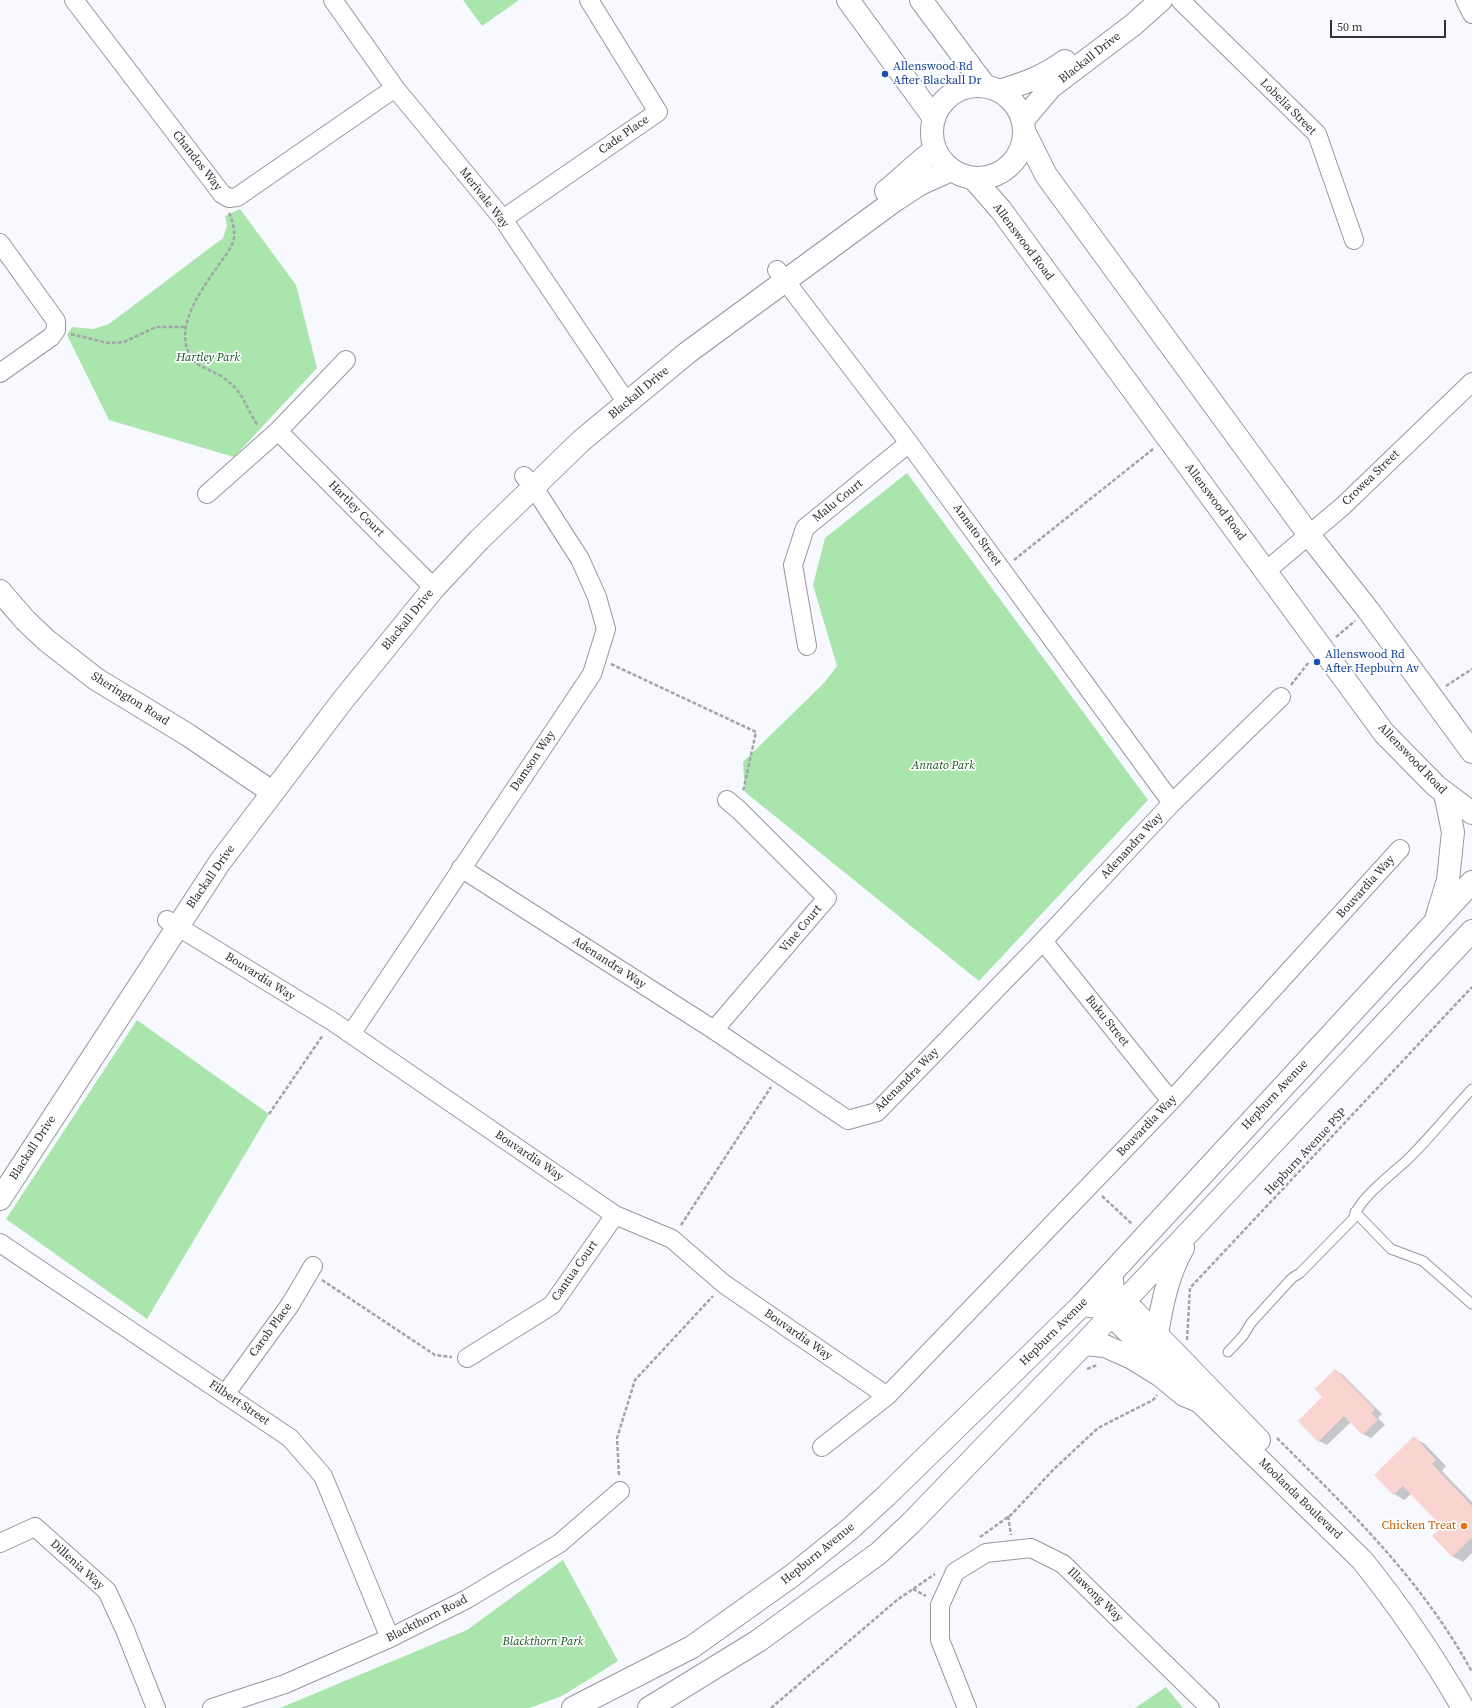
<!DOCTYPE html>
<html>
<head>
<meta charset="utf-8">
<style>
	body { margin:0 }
	#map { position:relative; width:1472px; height:1708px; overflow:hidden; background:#f7f9fe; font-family:"Source Serif 4",serif }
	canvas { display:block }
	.scale { position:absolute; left:1330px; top:20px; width:116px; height:18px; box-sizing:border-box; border:2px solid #303133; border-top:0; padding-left:5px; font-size:12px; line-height:14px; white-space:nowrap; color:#303133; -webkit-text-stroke:3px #fff; paint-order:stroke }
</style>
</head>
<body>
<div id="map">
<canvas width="1472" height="1708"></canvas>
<div class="scale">50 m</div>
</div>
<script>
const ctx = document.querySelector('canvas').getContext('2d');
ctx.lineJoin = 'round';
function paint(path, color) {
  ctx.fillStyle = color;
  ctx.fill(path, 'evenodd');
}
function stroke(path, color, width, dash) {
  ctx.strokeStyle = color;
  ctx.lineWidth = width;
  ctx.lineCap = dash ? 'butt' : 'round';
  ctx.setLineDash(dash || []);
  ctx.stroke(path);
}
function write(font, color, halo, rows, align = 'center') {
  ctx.font = font + ' "Source Serif 4",serif';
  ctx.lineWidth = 3.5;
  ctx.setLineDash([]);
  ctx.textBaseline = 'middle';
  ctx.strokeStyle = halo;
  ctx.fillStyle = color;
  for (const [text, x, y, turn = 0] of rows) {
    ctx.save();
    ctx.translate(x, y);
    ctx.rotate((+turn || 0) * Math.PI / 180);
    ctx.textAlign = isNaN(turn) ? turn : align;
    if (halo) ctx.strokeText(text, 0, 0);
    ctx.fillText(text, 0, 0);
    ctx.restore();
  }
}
const green = new Path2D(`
	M463 0H519L482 26Z
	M240 209 296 285 317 368 234 457 109 420 67 335 72 327 93 329 109 324 223 238 227 226 225 216Z
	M907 473 1148 800 979 981 745 792 743 762 824 683 837 666 813 585 825 538Z
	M137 1020 269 1114 147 1319 6 1219Z
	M563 1560 618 1661 562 1696 529 1708H280L467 1630Z
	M1166 1687 1183 1708H1135Z`);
const shadow = new Path2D(`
	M1335 1370 1343 1375 1382 1414 1378 1418 1385 1425 1371 1438 1363 1434 1351 1422 1327 1445 1319 1441 1324 1397Z
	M1414 1438 1425 1444 1446 1466 1442 1471 1472 1502V1553L1463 1562 1452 1556 1443 1527 1411 1494 1404 1500 1394 1494Z`);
const building = new Path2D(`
	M1335 1369 1375 1409 1371 1413 1378 1420 1362 1435 1344 1416 1318 1442 1298 1421 1322 1397 1315 1389Z
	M1414 1436 1436 1460 1432 1464 1472 1506V1537L1452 1557 1432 1536 1442 1527 1403 1486 1393 1495 1374 1475Z`);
const path = new Path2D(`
	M229 213C232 219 235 229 234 237 233 247 224 257 218 266 203 288 178 320 187 349 194 368 206 367 221 376 245 392 244 405 258 426
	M71 334 108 343 124 342 156 327H186
	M1014 560 1153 449
	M1336 637 1355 621
	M611 664 756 732 743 792
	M1291 685 1309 662
	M1446 686 1472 669
	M269 1114 323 1035
	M1102 1196 1132 1224
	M681 1225 771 1087
	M322 1280 435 1355 452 1357
	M1187 1340 1190 1288 1472 987
	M1087 1369 1097 1365
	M1277 1438C1350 1511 1422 1580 1472 1672
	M619 1475 617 1438 635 1380 713 1296
	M1008 1516 1011 1535
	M980 1537 1012 1514 1053 1470 1098 1428 1153 1400 1157 1395
	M913 1589 926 1596
	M771 1708 897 1600 935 1574`);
const service = new Path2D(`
	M1355 1212 1391 1249 1423 1261 1472 1304
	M1228 1352 1243 1336 1251 1323 1292 1278 1300 1273 1353 1219C1359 1198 1391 1175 1407 1160 1430 1138 1450 1112 1472 1089`);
const minor = new Path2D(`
	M74 0 222 194 229 198 237 197 395 88
	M333 0 395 88 503 219 627 403
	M1180 0 1317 134 1354 240
	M1465 0 1472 14
	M503 219 658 112 589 0
	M0 243 56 321V330L51 337 0 373
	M777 270 909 443 1172 803
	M278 431 434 588
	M207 494 278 431 346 360
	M1266 571 1343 506 1472 382
	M807 646 793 565 805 528 909 443
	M461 868 714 1030 848 1120 877 1112 1043 941 1172 803 1281 697
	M167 920 332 1021 615 1215 672 1239 724 1284 887 1396 1171 1101 1400 849
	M1043 941 1171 1101
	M714 1030 827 898 739 810 727 800
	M351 1034 592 674 606 629 597 597 580 559 533 486 524 476
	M0 1243 290 1438 323 1476 390 1638
	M467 1358 552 1305 615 1215
	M226 1393 290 1305 313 1266
	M822 1447 887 1396
	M0 1543 35 1527 107 1591 125 1630 156 1708
	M212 1708 285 1684 390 1638 467 1599 560 1543 620 1491
	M967 1708 940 1640V1605L955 1572 986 1553 1031 1548 1063 1564 1210 1708`);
const tertiary = new Path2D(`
	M848 0 934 118
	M921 0 985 86
	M1025 133 1046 175 1309 535 1368 610 1472 752
	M973 178 1001 210 1384 733 1436 786 1472 813
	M0 591 25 620 46 640 96 679 188 735 272 792
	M1111 1274 1118 1322 1362 1560C1400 1607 1433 1656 1463 1708
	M1082 1305 1116 1309 1133 1310 1259 1440`);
const secondary = new Path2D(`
	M932 132a46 46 0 1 1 92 0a46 46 0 1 1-92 0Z
	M999 91C1025 83 1043 77 1065 61
	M1023 120 1051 87 1133 25 1161 0
	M886 191C903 178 917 162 935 150
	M0 1199 220 862 343 700 434 588 479 540 581 441 687 353 894 201 920 184 951 170`);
const primary = new Path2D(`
	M1437 916 1448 880 1453 832 1445 793
	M1157 1334C1162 1304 1168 1274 1183 1248
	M1084 1344 1105 1346 1132 1358 1161 1376 1184 1395 1199 1401
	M573 1708 692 1647 793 1575 850 1529 886 1496 1082 1305 1472 882
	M649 1708 758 1641 879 1553 911 1523 1084 1344 1472 931`);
const markers = [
	[885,74,4,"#1a4fb4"],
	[1317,662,4,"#1a4fb4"],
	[1464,1526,4,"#e8710a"]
];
const streetNames = [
	["Blackall Drive",1090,58,-38],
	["Lobelia Street",1288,107,45],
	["Cade Place",624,135,-35],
	["Chandos Way",197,161,52],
	["Merivale Way",484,198,52],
	["Allenswood Road",1023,242,53],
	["Blackall Drive",639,393,-40],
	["Crowea Street",1371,478,-44],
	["Malu Court",838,501,-39],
	["Allenswood Road",1215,502,53],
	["Hartley Court",356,509,45],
	["Annato Street",977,535,54],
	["Blackall Drive",408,620,-51],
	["Sherington Road",130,699,32],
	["Allenswood Road",1412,759,46],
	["Damson Way",533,761,-56],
	["Adenandra Way",1132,846,-47],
	["Blackall Drive",211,877,-55],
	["Bouvardia Way",1366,887,-48],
	["Vine Court",801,929,-50],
	["Adenandra Way",609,963,33],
	["Bouvardia Way",260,977,32],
	["Buku Street",1107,1021,51],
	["Adenandra Way",907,1080,-45],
	["Hepburn Avenue",1275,1095,-47],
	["Bouvardia Way",1147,1126,-46],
	["Blackall Drive",33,1148,-57],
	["Hepburn Avenue PSP",1306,1152,-47],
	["Bouvardia Way",529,1156,34],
	["Cantua Court",575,1271,-55],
	["Carob Place",271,1330,-54],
	["Hepburn Avenue",1054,1332,-45],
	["Bouvardia Way",798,1335,35],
	["Filbert Street",239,1403,34],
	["Moolanda Boulevard",1300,1499,44],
	["Hepburn Avenue",818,1554,-39],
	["Dillenia Way",77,1565,42],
	["Illawong Way",1095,1595,44],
	["Blackthorn Road",427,1619,-27]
];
const transitNames = [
	["Allenswood Rd",893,67],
	["After Blackall Dr",893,81],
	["Allenswood Rd",1325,655],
	["After Hepburn Av",1325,669]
];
const parkNames = [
	["Hartley Park",208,358],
	["Annato Park",943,766],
	["Blackthorn Park",543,1642]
];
const foodNames = [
	["Chicken Treat",1456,1526]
];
paint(green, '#aae5ae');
paint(shadow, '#0003');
paint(building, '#f9d4d1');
stroke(service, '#96989e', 11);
stroke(minor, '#96989e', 20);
stroke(tertiary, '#96989e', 24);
stroke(secondary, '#96989e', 24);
stroke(primary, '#96989e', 24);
stroke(path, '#a2a4a8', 2.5, [4, 2]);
stroke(service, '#fff', 9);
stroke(minor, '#fff', 18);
stroke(tertiary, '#fff', 22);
stroke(secondary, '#fff', 22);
stroke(primary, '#fff', 22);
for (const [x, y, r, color] of markers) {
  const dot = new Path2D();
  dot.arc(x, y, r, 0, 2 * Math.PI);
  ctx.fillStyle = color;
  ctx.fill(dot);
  stroke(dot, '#fff', 1.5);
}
write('12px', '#303133', '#fff', streetNames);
write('12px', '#164399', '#fff', transitNames, 'left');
write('italic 12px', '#125620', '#fff', parkNames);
write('12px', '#c56008', '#fff', foodNames, 'right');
</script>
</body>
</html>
